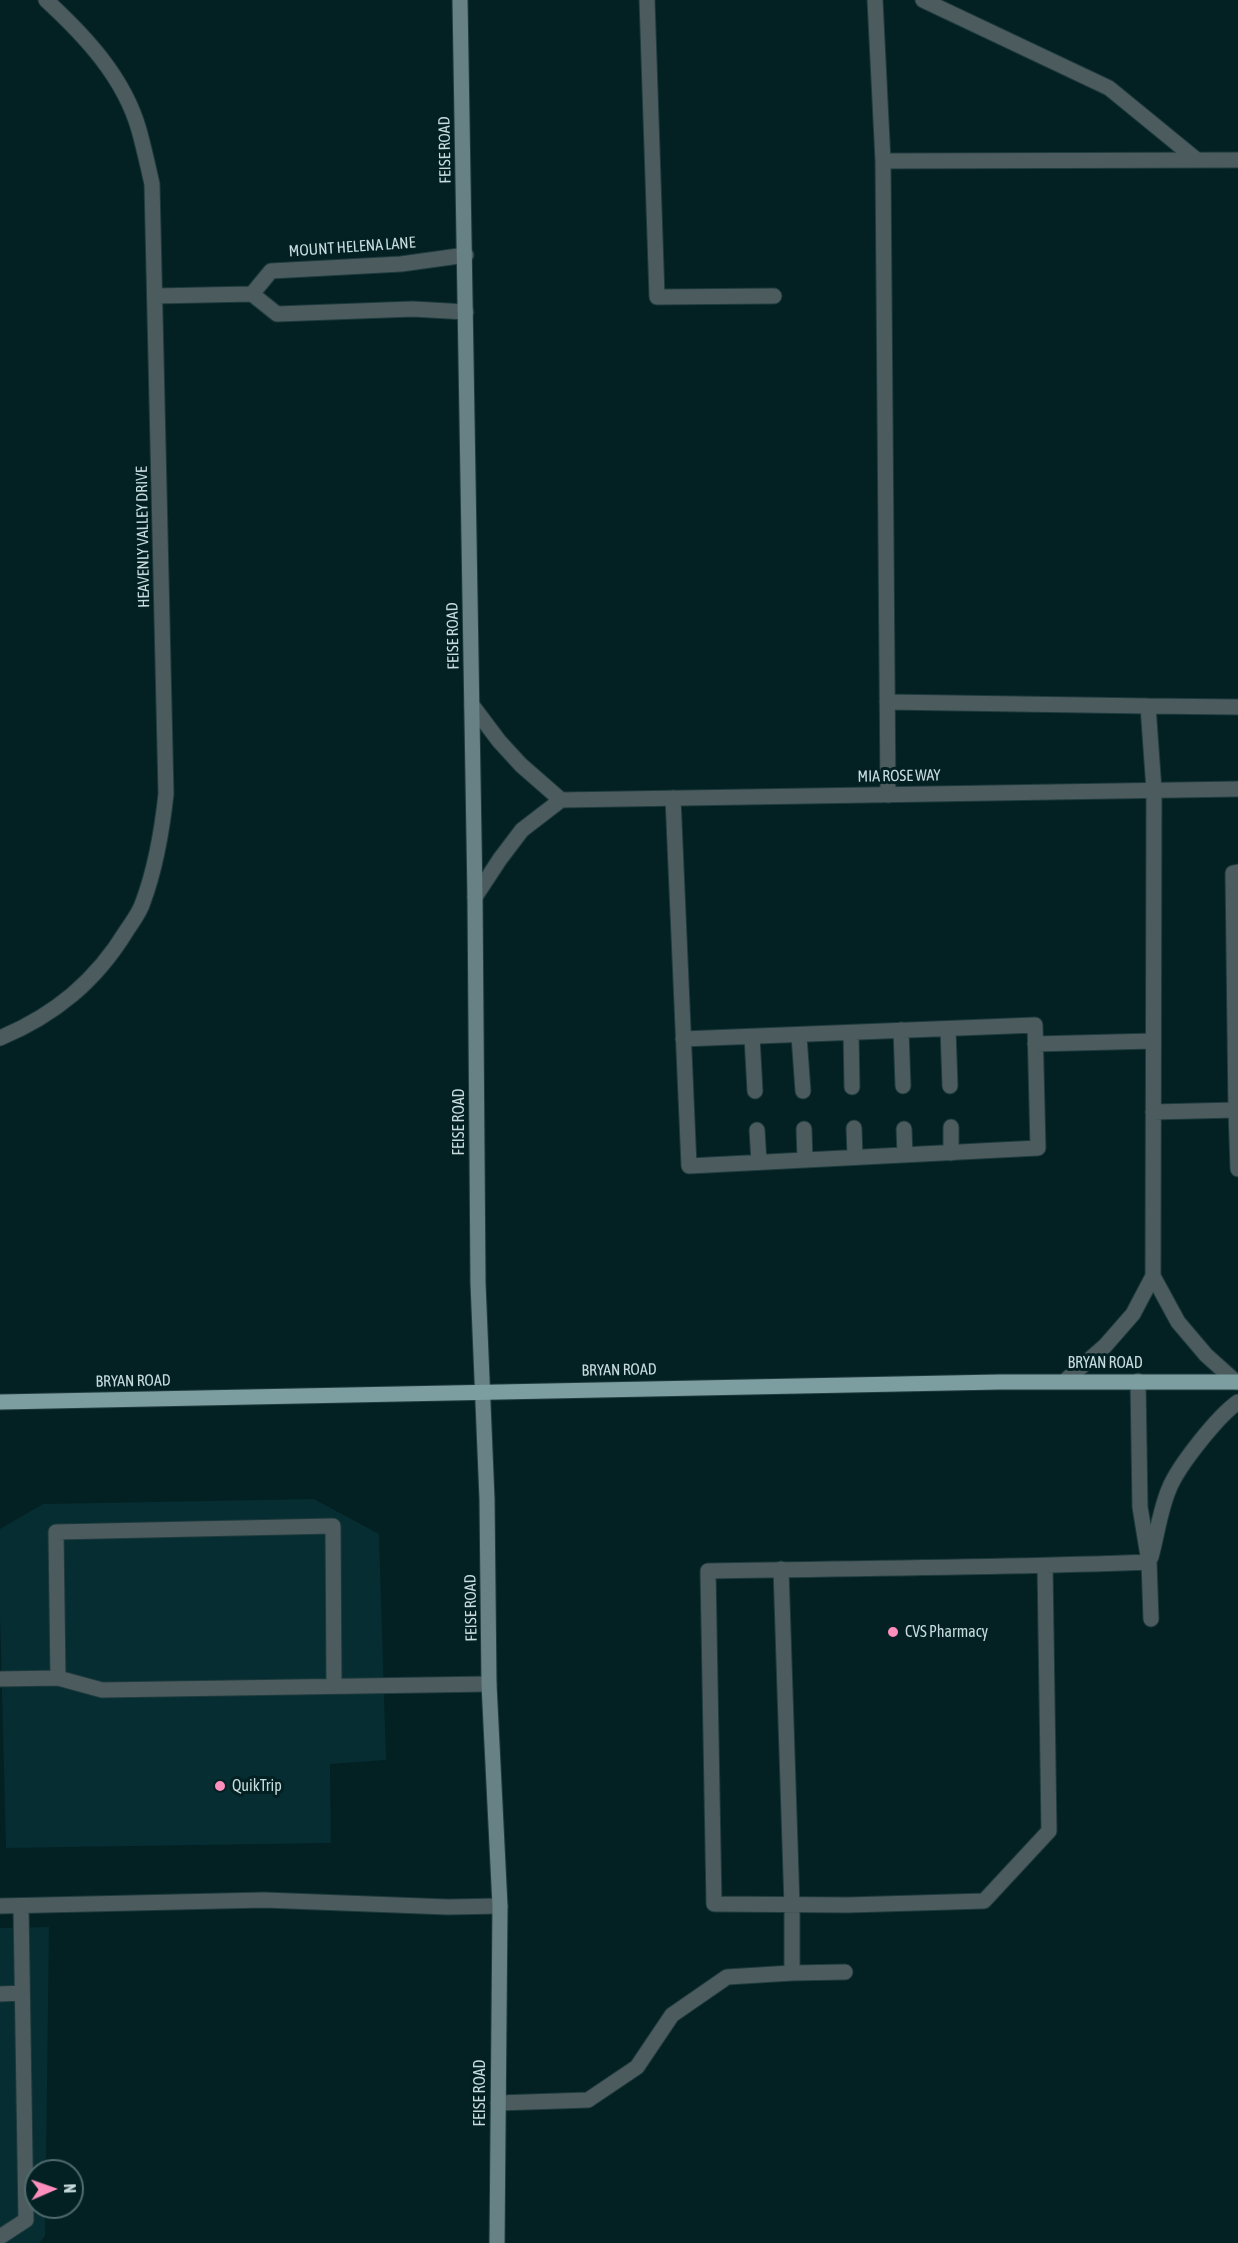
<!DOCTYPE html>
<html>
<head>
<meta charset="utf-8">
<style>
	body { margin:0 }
	#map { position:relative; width:1238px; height:2243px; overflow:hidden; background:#032023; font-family:"Asap Condensed",sans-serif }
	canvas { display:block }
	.north { position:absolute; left:24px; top:2159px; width:60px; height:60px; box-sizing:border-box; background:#032023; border:2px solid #516b6d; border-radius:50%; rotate:88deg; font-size:16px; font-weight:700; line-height:24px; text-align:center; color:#c7dbdd }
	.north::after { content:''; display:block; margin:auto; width:21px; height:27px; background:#fe8ebc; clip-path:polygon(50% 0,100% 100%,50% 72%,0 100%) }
</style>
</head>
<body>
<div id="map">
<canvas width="1238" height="2243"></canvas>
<div class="north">N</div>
</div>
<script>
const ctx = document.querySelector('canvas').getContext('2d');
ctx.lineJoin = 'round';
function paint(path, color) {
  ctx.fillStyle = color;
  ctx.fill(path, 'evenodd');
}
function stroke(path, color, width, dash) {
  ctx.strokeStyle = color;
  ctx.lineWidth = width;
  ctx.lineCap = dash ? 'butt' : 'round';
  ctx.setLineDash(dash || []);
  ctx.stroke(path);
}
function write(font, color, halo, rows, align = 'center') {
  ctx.font = font + ' "Asap Condensed",sans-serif';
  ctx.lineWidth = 6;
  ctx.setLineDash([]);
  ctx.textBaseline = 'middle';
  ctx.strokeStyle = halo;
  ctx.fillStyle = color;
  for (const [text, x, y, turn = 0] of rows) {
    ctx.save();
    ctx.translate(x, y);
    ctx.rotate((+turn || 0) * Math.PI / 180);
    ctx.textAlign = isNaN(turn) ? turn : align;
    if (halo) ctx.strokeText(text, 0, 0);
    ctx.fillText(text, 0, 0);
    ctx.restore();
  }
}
const built = new Path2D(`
	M314 1499 379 1534 386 1760 330 1764 331 1843 6 1848 0 1616V1529L43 1504Z
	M49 1927 46 2171H36V2207H45V2236L39 2243H0V1928Z`);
const lane = new Path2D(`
	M647 0 657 297 774 296
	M875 0 883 161
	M923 0 1109 88 1197 160
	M887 702 1148 706
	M888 795 883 161 1238 160
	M673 798 689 1166 1038 1148 1035 1025 683 1039
	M948 1029 950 1086
	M901 1030 903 1086
	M851 1033 852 1087
	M799 1036 803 1091
	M752 1037 755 1091
	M1035 1044 1153 1041
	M1238 1110H1236L1238 1169
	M1153 1112 1236 1110 1233 873 1238 872
	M951 1127V1153
	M854 1128 855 1157
	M804 1129 805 1160
	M904 1129 905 1155
	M757 1130 759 1162
	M1153 1276 1178 1322 1206 1355 1236 1382
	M1065 1381 1105 1346 1133 1314 1153 1276 1154 790 1148 706 1238 707
	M1138 1381 1140 1507 1149 1562 1151 1619
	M1151 1557C1157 1535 1160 1510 1169 1489 1178 1466 1218 1416 1238 1402
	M1045 1566 1049 1831 984 1901 848 1905 714 1904 708 1571C855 1568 1002 1568 1149 1562
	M781 1569 792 1906V1973
	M58 1678 56 1532 333 1526 334 1685
	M0 1679 58 1678 102 1690 489 1684
	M0 1906 264 1900 448 1907 500 1906
	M0 1994 22 1993
	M498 2103 588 2100 637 2067 672 2015 727 1977 792 1973 845 1972
	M0 2237 26 2220 21 1907`);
const street = new Path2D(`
	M252 294 271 271 401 264 466 255
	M155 296 252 294 277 314 413 309 466 312
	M472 705 499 741 521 765 561 800
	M475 897 500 859 522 830 561 800 1238 789
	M0 1038C55 1015 96 981 127 930 133 921 140 912 143 902 156 867 162 831 166 794L152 184C148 166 144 148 139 130 124 77 85 36 46 0`);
const secondary = new Path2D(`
	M460 0 475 897 478 1283 487 1499 489 1684 500 1906 497 2243`);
const primary = new Path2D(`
	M0 1402 999 1382H1238`);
const markers = [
	[893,1632,6,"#fe8ebc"],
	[220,1786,6,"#fe8ebc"]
];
const streetNames = [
	["FEISE ROAD",445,150,-91],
	["MOUNT HELENA LANE",352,247,-4],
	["HEAVENLY VALLEY DRIVE",143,537,-91],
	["FEISE ROAD",453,636,-91],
	["MIA ROSE WAY",899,776,-1],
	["FEISE ROAD",459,1122,-90],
	["BRYAN ROAD",1105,1363],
	["BRYAN ROAD",619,1370,-1],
	["BRYAN ROAD",133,1381,-1],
	["FEISE ROAD",471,1608,-91],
	["FEISE ROAD",480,2093,-90]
];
const poiNames = [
	["CVS Pharmacy",905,1632],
	["QuikTrip",232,1786]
];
paint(built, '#062d31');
stroke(lane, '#1e3a3d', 17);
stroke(street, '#1e3a3d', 17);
stroke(secondary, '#1e3a3d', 17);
stroke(primary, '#1e3a3d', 17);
stroke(lane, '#4c5c5e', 15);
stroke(street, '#4c5c5e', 15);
stroke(secondary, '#688184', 15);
stroke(primary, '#7d9ea1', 15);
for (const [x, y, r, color] of markers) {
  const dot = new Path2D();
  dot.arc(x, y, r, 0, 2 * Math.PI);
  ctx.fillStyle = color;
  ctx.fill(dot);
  stroke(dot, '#032023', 2);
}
write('16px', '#c7dbdd', '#032023', streetNames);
write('16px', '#c7dbdd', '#032023', poiNames, 'left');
</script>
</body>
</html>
